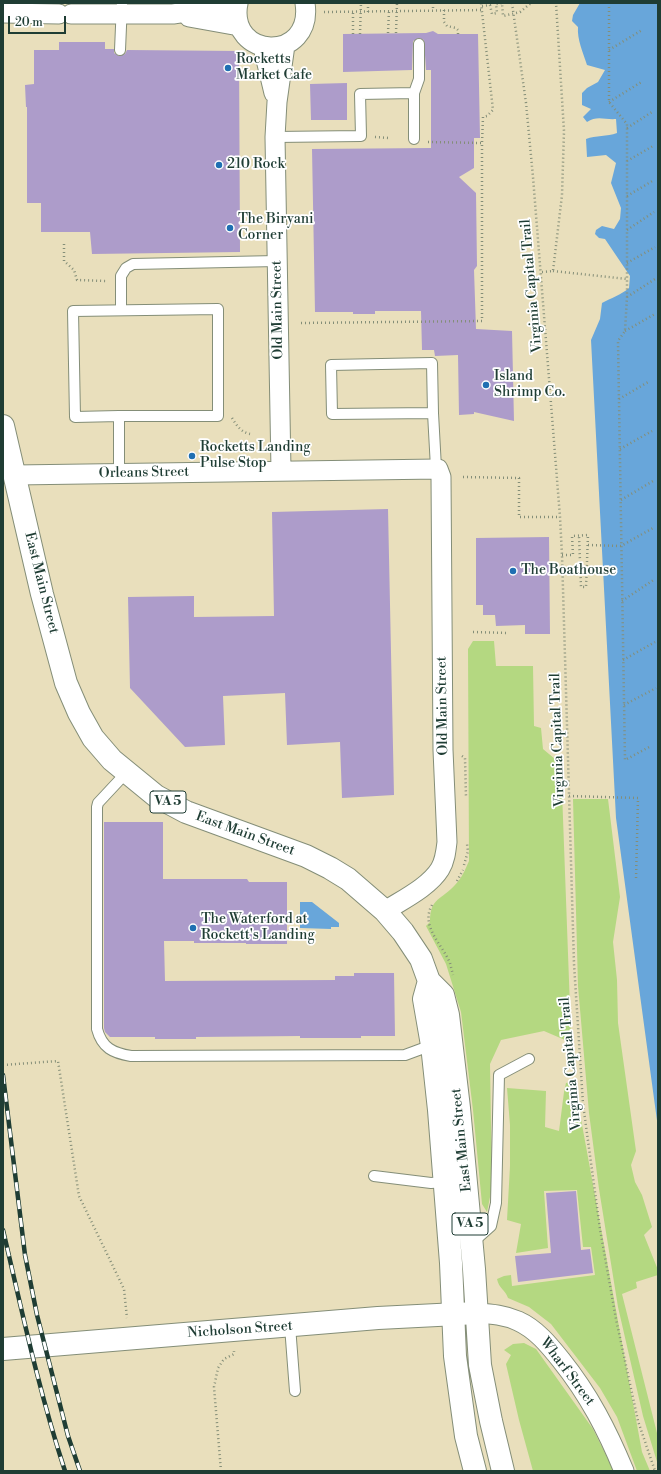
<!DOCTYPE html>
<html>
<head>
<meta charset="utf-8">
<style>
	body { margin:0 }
	#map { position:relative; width:661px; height:1474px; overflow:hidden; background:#e9dfbc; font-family:"Libre Bodoni",serif }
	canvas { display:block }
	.frame { position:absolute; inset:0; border:4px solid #1f3d34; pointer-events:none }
	.scale { position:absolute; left:8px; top:16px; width:58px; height:18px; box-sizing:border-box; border:2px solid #1f3d34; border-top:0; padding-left:5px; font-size:12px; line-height:14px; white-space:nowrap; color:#1f3d34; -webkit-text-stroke:3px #fff; paint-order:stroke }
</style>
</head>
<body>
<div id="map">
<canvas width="661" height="1474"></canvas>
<div class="frame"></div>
<div class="scale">20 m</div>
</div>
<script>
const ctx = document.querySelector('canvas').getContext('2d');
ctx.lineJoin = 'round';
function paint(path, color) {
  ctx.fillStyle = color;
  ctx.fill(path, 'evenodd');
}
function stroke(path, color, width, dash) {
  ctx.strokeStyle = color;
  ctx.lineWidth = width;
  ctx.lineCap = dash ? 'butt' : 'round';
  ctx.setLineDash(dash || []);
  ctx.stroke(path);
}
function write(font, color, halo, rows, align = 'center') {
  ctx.font = font + ' "Libre Bodoni",serif';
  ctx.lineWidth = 3.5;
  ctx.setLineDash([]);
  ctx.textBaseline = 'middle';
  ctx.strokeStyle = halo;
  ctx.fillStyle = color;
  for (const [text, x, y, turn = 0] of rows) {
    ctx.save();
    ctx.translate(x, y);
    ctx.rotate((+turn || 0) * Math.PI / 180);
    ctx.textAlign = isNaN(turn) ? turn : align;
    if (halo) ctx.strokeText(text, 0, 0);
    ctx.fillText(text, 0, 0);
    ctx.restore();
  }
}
const green = new Path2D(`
	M473 641H494L496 666H533L534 726 541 728 543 749 561 764 571 1035 565 1040 544 1031 501 1040 490 1064 492 1187 487 1212 482 1204 473 1110 461 1012 446 964 426 926 430 922C430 897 442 900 455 885 462 878 465 870 469 861L468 649Z
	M573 799H608L620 897 613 942 617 980 618 1023 636 1151 631 1165 635 1182 642 1195 652 1227 644 1235 658 1270V1275L636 1282 637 1288 622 1294 658 1437V1465L643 1416 618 1307 599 1189 589 1113 578 986Z
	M574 1081 642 1452 650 1471H637L617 1417 600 1388 551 1324 529 1307 508 1298C505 1289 499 1289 497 1279L504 1276 511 1275 512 1286 595 1275 591 1247H583L577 1190 544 1191 548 1248 516 1253 521 1224 507 1220 510 1166V1125L507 1088 546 1091 545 1127 559 1131 564 1092 566 1083Z
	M524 1343 536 1349 593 1429 614 1471H533L519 1420 506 1364 511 1355 504 1350 513 1344Z`);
const water = new Path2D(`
	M580 3H658V1128L616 818 591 340 600 319 602 303C611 298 621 295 629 288L630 276 605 239 599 238 595 234 596 230 602 226 614 229 620 219 621 208 611 183 616 163 606 155 587 157 586 139C596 135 607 137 617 133L616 119C605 120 597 115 587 122L583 117 591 109 582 105V93L587 88 598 82 605 70 587 65C583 52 577 40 578 27L572 21 573 15Z
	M300 902H312L339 923V927H331V929L300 928Z`);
const building = new Path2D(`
	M433 31 438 34H478L480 138H474V168L459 177 476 193 477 266 474 270 476 329 512 331 514 421 474 412V414L459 415 458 355 435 356 434 350H422L421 311H375V314H353V312H315L312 149 431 148V70H426L424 40 419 38 413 41 412 70 343 72V34L426 33Z
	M59 42H105V49H114V53L119 56 125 54 127 50 239 51 240 252 92 254 90 232H41V203H27V107H26L25 85 34 84V50H59Z
	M347 83V120H311L310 84Z
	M388 509 394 795 342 798 340 742 287 745 285 693 223 696 225 745 185 747 130 688 128 597 194 596V617L274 616 272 512Z
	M549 537 550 634H525V625L496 626 495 615H483V605H476V538Z
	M104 822H163V879H247L249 882H287V944H246V943H194V941H164L165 981 335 980V976H354V973H394L395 1036H361V1038H300V1036L196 1037V1039H155V1037H110L105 1032 104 1028Z
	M576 1191 581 1250 590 1249 593 1273 518 1282 515 1256 551 1253 546 1193Z`);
const path = new Path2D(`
	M433 3V11
	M512 3 526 103 533 177 560 517 562 555 574 964 583 1104 600 1229 616 1319 638 1421 655 1471
	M609 3V102L627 124V297L625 331 618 341 625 760 651 746
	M482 6 490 5 492 14 497 13 496 4 502 3 503 16 520 12 531 3
	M444 10V22L447 26 456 28 458 30V34
	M324 12 483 10
	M368 12V3
	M388 33 389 11
	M396 33 397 3
	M353 34V12
	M360 34 361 3
	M609 50 642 30
	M609 102 643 81
	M627 128 652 112
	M375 137 389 138
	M428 142 482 143
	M627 161 653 146
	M627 196 654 180
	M627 230 654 212
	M64 244V261L74 270 77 280 107 281
	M627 263 655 247
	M553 271 627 279
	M542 272 553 271 562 195 564 131 556 3
	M627 297 655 279
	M301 323 482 321V143L483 117 487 116 493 110 481 3
	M625 331 655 314
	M619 399 650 381
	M232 418C237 426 241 432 250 434
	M620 449 652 431
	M463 477 519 478V517H560
	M621 500 653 481
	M588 545 621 546 653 528
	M562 555H573L572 536 588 535 586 587H581L579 536
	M622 601 655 579
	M473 632 507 633
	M623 660 655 642
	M624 705 656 688
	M462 756 465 758 466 797
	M569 796 638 798 636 879
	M464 865 468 851 467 844
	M457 881 463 870
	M432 905C420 926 442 944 450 963 451 967 452 971 453 975
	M3 1065 58 1061 79 1196 124 1289 127 1318
	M221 1471 214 1387 218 1368 224 1359 234 1354V1351`);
const service = new Path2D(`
	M120 50 122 3
	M414 93 419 79V44
	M275 137 361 136 360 94 414 93V139
	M121 310V276L126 268 133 264 277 261
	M433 413 332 414 331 365 432 363 433 413 436 468
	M119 416 75 417 73 311 218 309V416H119V473
	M126 773 98 803 97 807V1029C102 1048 113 1053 131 1056L405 1055 432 1045
	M374 1176 431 1183 444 1182
	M472 1243 491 1226 496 1203 499 1075 529 1059
	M290 1326 295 1391`);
const minor = new Path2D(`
	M238 3C227 60 314 63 305 3
	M3 13 59 14
	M71 14H173L238 4
	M189 17 239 26
	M263 47 274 93
	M281 470 275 137 277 102 285 45
	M15 475 438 469 441 477 443 750 447 842C446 851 445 861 440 869 429 887 402 900 385 911
	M477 1313C492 1314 505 1315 518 1321 536 1329 549 1345 561 1360 589 1395 607 1430 624 1471`);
const secondary = new Path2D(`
	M3 1349 378 1318 477 1313`);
const primary = new Path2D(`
	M3 426 42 594 66 683 79 713 93 738 112 760 156 796 186 812 306 856 330 868 348 879 385 911 403 932 421 959 429 981 443 995 448 1015 459 1108 474 1269 480 1365 491 1421 503 1471
	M429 981 424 999 432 1045 439 1110 451 1263 455 1356 466 1436 475 1471`);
const rail = new Path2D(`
	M3 1075 25 1255 37 1315 68 1436 80 1471
	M3 1230C22 1311 39 1392 65 1471`);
const markers = [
	[228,68,4,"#1f6fb2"],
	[219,165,4,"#1f6fb2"],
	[230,228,4,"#1f6fb2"],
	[486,385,4,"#1f6fb2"],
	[192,456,4,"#1f6fb2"],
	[513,571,4,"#1f6fb2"],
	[193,928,4,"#1f6fb2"]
];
const shields = [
	[168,802,36],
	[470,1224,36]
];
const shieldNames = [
	["VA 5",168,802],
	["VA 5",470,1224]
];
const poiNames = [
	["Rocketts",236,60],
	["Market Cafe",236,76],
	["210 Rock",227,165],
	["The Biryani",238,220],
	["Corner",238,236],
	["Island",494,377],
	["Shrimp Co.",494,393],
	["Rocketts Landing",200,448],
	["Pulse Stop",200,464],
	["The Boathouse",521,571],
	["The Waterford at",201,920],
	["Rockett's Landing",201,936]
];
const streetNames = [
	["Virginia Capital Trail",532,286,-95],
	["Old Main Street",278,310,-91],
	["Orleans Street",144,473,-1],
	["East Main Street",41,583,76],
	["Old Main Street",443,706,-91],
	["Virginia Capital Trail",558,740,-92],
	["East Main Street",245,834,20],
	["Virginia Capital Trail",571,1064,-95],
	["East Main Street",462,1140,-96],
	["Nicholson Street",240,1330,-4],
	["Wharf Street",567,1372,53]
];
paint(green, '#b4d881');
paint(water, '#68a6da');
paint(building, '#ad9cca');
stroke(service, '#848e78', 12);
stroke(minor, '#848e78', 21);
stroke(secondary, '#848e78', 24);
stroke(primary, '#848e78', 24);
stroke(path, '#848e78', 2.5, [1, 3]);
stroke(service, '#fff', 10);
stroke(minor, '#fff', 19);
stroke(secondary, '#fff', 22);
stroke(primary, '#fff', 22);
stroke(rail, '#1f3d34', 4.5);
stroke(rail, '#fff', 3, [9]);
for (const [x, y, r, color] of markers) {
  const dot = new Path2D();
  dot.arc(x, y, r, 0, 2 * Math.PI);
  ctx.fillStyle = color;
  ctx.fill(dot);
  stroke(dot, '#fff', 1.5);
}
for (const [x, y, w] of shields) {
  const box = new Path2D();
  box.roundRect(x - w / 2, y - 11, w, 22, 3);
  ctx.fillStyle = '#fff';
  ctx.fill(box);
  stroke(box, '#1f3d34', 1);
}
write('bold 13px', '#1f3d34', null, shieldNames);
write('14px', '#1f3d34', '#fff', poiNames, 'left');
write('14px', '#1f3d34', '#fff', streetNames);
</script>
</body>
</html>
